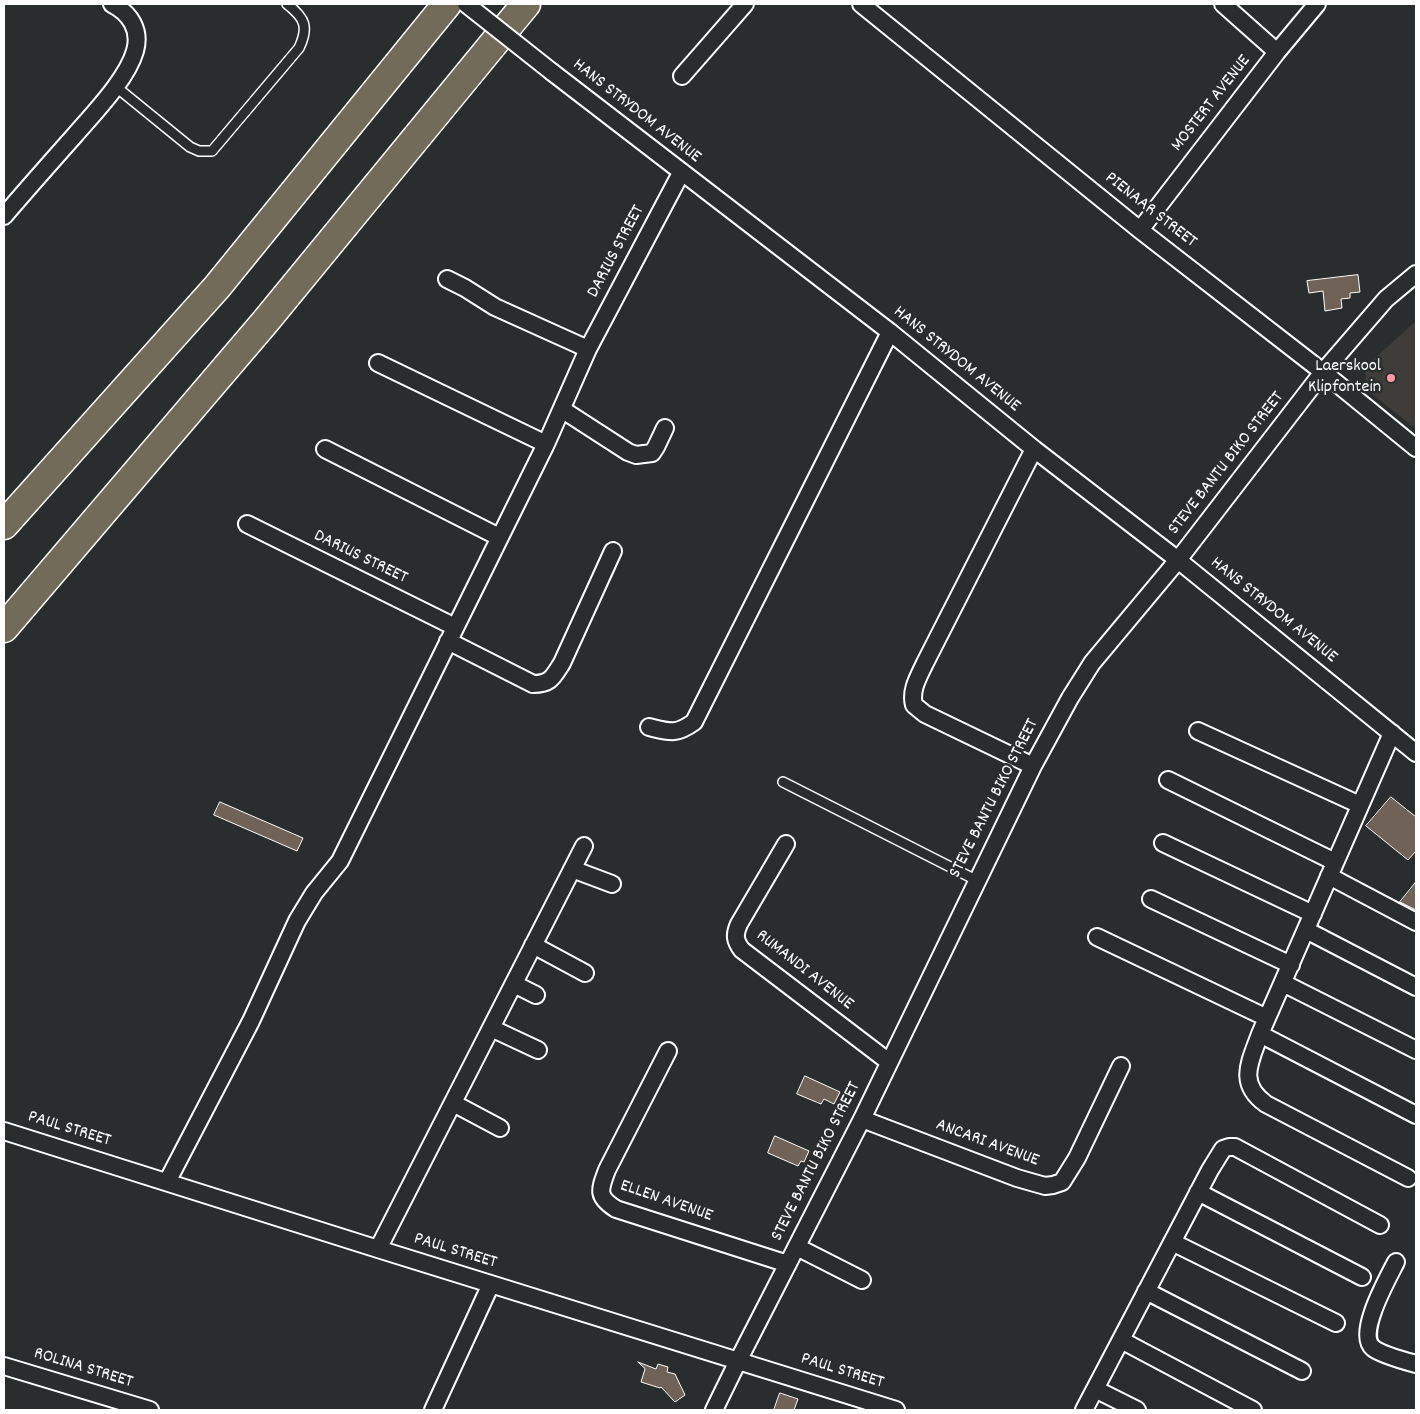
<!DOCTYPE html>
<html>
<head>
<meta charset="utf-8">
<style>
	body { margin:0 }
	#map { position:relative; width:1420px; height:1414px; overflow:hidden; background:#2a2d2e; font-family:Dekko,sans-serif }
	canvas { display:block }
	.frame { position:absolute; inset:0; border:5px solid #fff; pointer-events:none }
</style>
</head>
<body>
<div id="map">
<canvas width="1420" height="1414"></canvas>
<div class="frame"></div>
</div>
<script>
const ctx = document.querySelector('canvas').getContext('2d');
ctx.lineJoin = 'round';
function paint(path, color) {
  ctx.fillStyle = color;
  ctx.fill(path, 'evenodd');
}
function stroke(path, color, width, dash) {
  ctx.strokeStyle = color;
  ctx.lineWidth = width;
  ctx.lineCap = dash ? 'butt' : 'round';
  ctx.setLineDash(dash || []);
  ctx.stroke(path);
}
function write(font, color, halo, rows, align = 'center') {
  ctx.font = font + ' Dekko,sans-serif';
  ctx.lineWidth = 5;
  ctx.setLineDash([]);
  ctx.textBaseline = 'middle';
  ctx.strokeStyle = halo;
  ctx.fillStyle = color;
  for (const [text, x, y, turn = 0] of rows) {
    ctx.save();
    ctx.translate(x, y);
    ctx.rotate((+turn || 0) * Math.PI / 180);
    ctx.textAlign = isNaN(turn) ? turn : align;
    if (halo) ctx.strokeText(text, 0, 0);
    ctx.fillText(text, 0, 0);
    ctx.restore();
  }
}
const built = new Path2D(`
	M1416 321V429L1366 389 1365 367Z`);
const building = new Path2D(`
	M1358 275 1360 292 1350 293V298L1341 299 1342 308 1325 311 1323 291 1309 293 1307 281Z
	M1391 797 1416 817V851L1408 860 1366 826Z
	M220 802 303 838 297 851 214 815Z
	M1416 882V910L1400 902Z
	M805 1076 840 1092 834 1104 824 1099 821 1104 797 1094Z
	M775 1136 809 1151 804 1162 801 1161 798 1166 768 1153Z
	M638 1362 656 1369 658 1364 668 1367 667 1372 675 1374 685 1395 675 1402 661 1387 660 1388 641 1382 645 1369Z
	M780 1393 798 1399 794 1410H774Z`);
const lane = new Path2D(`
	M115 86 190 147 199 151H212L299 48C309 27 305 18 287 4
	M783 782 976 880`);
const street = new Path2D(`
	M861 4 1140 230 1323 372 1416 448
	M1223 4 1277 52
	M552 72 890 332 1034 449 1178 560 1416 753
	M682 76 745 4
	M4 216C27 189 51 162 75 135 94 113 127 79 135 51 141 30 130 13 112 4
	M1140 230 1277 52 1317 4
	M447 279 465 288 495 307 588 349
	M378 363 546 444
	M563 410 628 452 636 455 652 453 656 447 665 428
	M325 449 499 537
	M247 524 455 627
	M448 641 533 684C551 684 553 677 562 663L613 551
	M649 727C670 732 676 735 694 722L890 332
	M1198 731 1360 805
	M1392 733 1260 1034C1250 1062 1237 1083 1266 1104L1408 1178
	M1033 766 925 714 914 705C910 690 919 676 925 663L1034 449
	M1168 780 1335 862
	M1163 843 1313 914
	M786 844 739 924C734 935 735 941 742 950L889 1062
	M572 869 612 884
	M1329 876 1416 922
	M1151 899 1291 965
	M1306 930 1416 987
	M1097 937 1267 1018
	M533 945 585 973
	M1283 983 1416 1050
	M514 984 536 995
	M491 1028 538 1050
	M1260 1034 1416 1115
	M668 1051 607 1170C599 1191 597 1197 616 1209L788 1264
	M453 1103 500 1128
	M862 1119 1017 1178 1045 1186 1053 1185 1062 1182 1077 1158 1121 1066
	M4 1131 378 1249 896 1410
	M167 1182 251 1021 297 921 314 893 340 861 546 444 588 349 681 173
	M1198 1192 1362 1277
	M1172 1242 1336 1323
	M797 1247 862 1280
	M378 1249 584 846
	M1396 1262C1388 1278 1356 1334 1373 1348 1382 1355 1405 1361 1416 1364
	M1146 1291 1302 1371
	M1121 1340 1253 1410
	M4 1366 150 1410
	M1095 1389 1137 1410
	M433 1410 491 1284
	M714 1410 738 1361 862 1119 1033 766 1070 698 1092 663 1178 560 1323 372 1386 299 1416 274
	M1084 1410 1210 1170 1223 1149 1229 1147H1235L1380 1225`);
const highway = new Path2D(`
	M4 525 217 287 447 4
	M4 628 265 322 526 4`);
const streetBridge = new Path2D(`
	M466 4 552 72`);
const markers = [
	[1391,378,5,"#ff9aa2"]
];
const streetNames = [
	["MOSTERT AVENUE",1212,104,-52],
	["HANS STRYDOM AVENUE",636,112,38],
	["PIENAAR STREET",1150,211,38],
	["DARIUS STREET",617,252,-62],
	["HANS STRYDOM AVENUE",956,360,39],
	["STEVE BANTU BIKO STREET",1227,464,-52],
	["DARIUS STREET",360,558,26],
	["HANS STRYDOM AVENUE",1273,611,39],
	["STEVE BANTU BIKO STREET",995,799,-63],
	["RUMANDI AVENUE",804,971,38],
	["PAUL STREET",69,1130,17],
	["ANCARI AVENUE",987,1144,20],
	["STEVE BANTU BIKO STREET",817,1162,-63],
	["ELLEN AVENUE",666,1202,19],
	["PAUL STREET",455,1252,17],
	["ROLINA STREET",83,1369,17],
	["PAUL STREET",842,1372,17]
];
const poiNames = [
	["Laerskool",1381,368],
	["Klipfontein",1381,389]
];
paint(built, '#3f3d3a');
paint(building, '#706256');
stroke(building, '#fff', 1);
stroke(lane, '#fff', 12);
stroke(street, '#fff', 20);
stroke(highway, '#fff', 31);
stroke(lane, '#2a2d2e', 9);
stroke(street, '#2a2d2e', 16);
stroke(highway, '#736b5a', 28);
stroke(streetBridge, '#fff', 20, []);
stroke(streetBridge, '#2a2d2e', 16);
for (const [x, y, r, color] of markers) {
  const dot = new Path2D();
  dot.arc(x, y, r, 0, 2 * Math.PI);
  ctx.fillStyle = color;
  ctx.fill(dot);
  stroke(dot, '#2a2d2e', 2);
}
write('18px', '#fff', '#2a2d2e', streetNames);
write('18px', '#fff', '#2a2d2e', poiNames, 'right');
</script>
</body>
</html>
